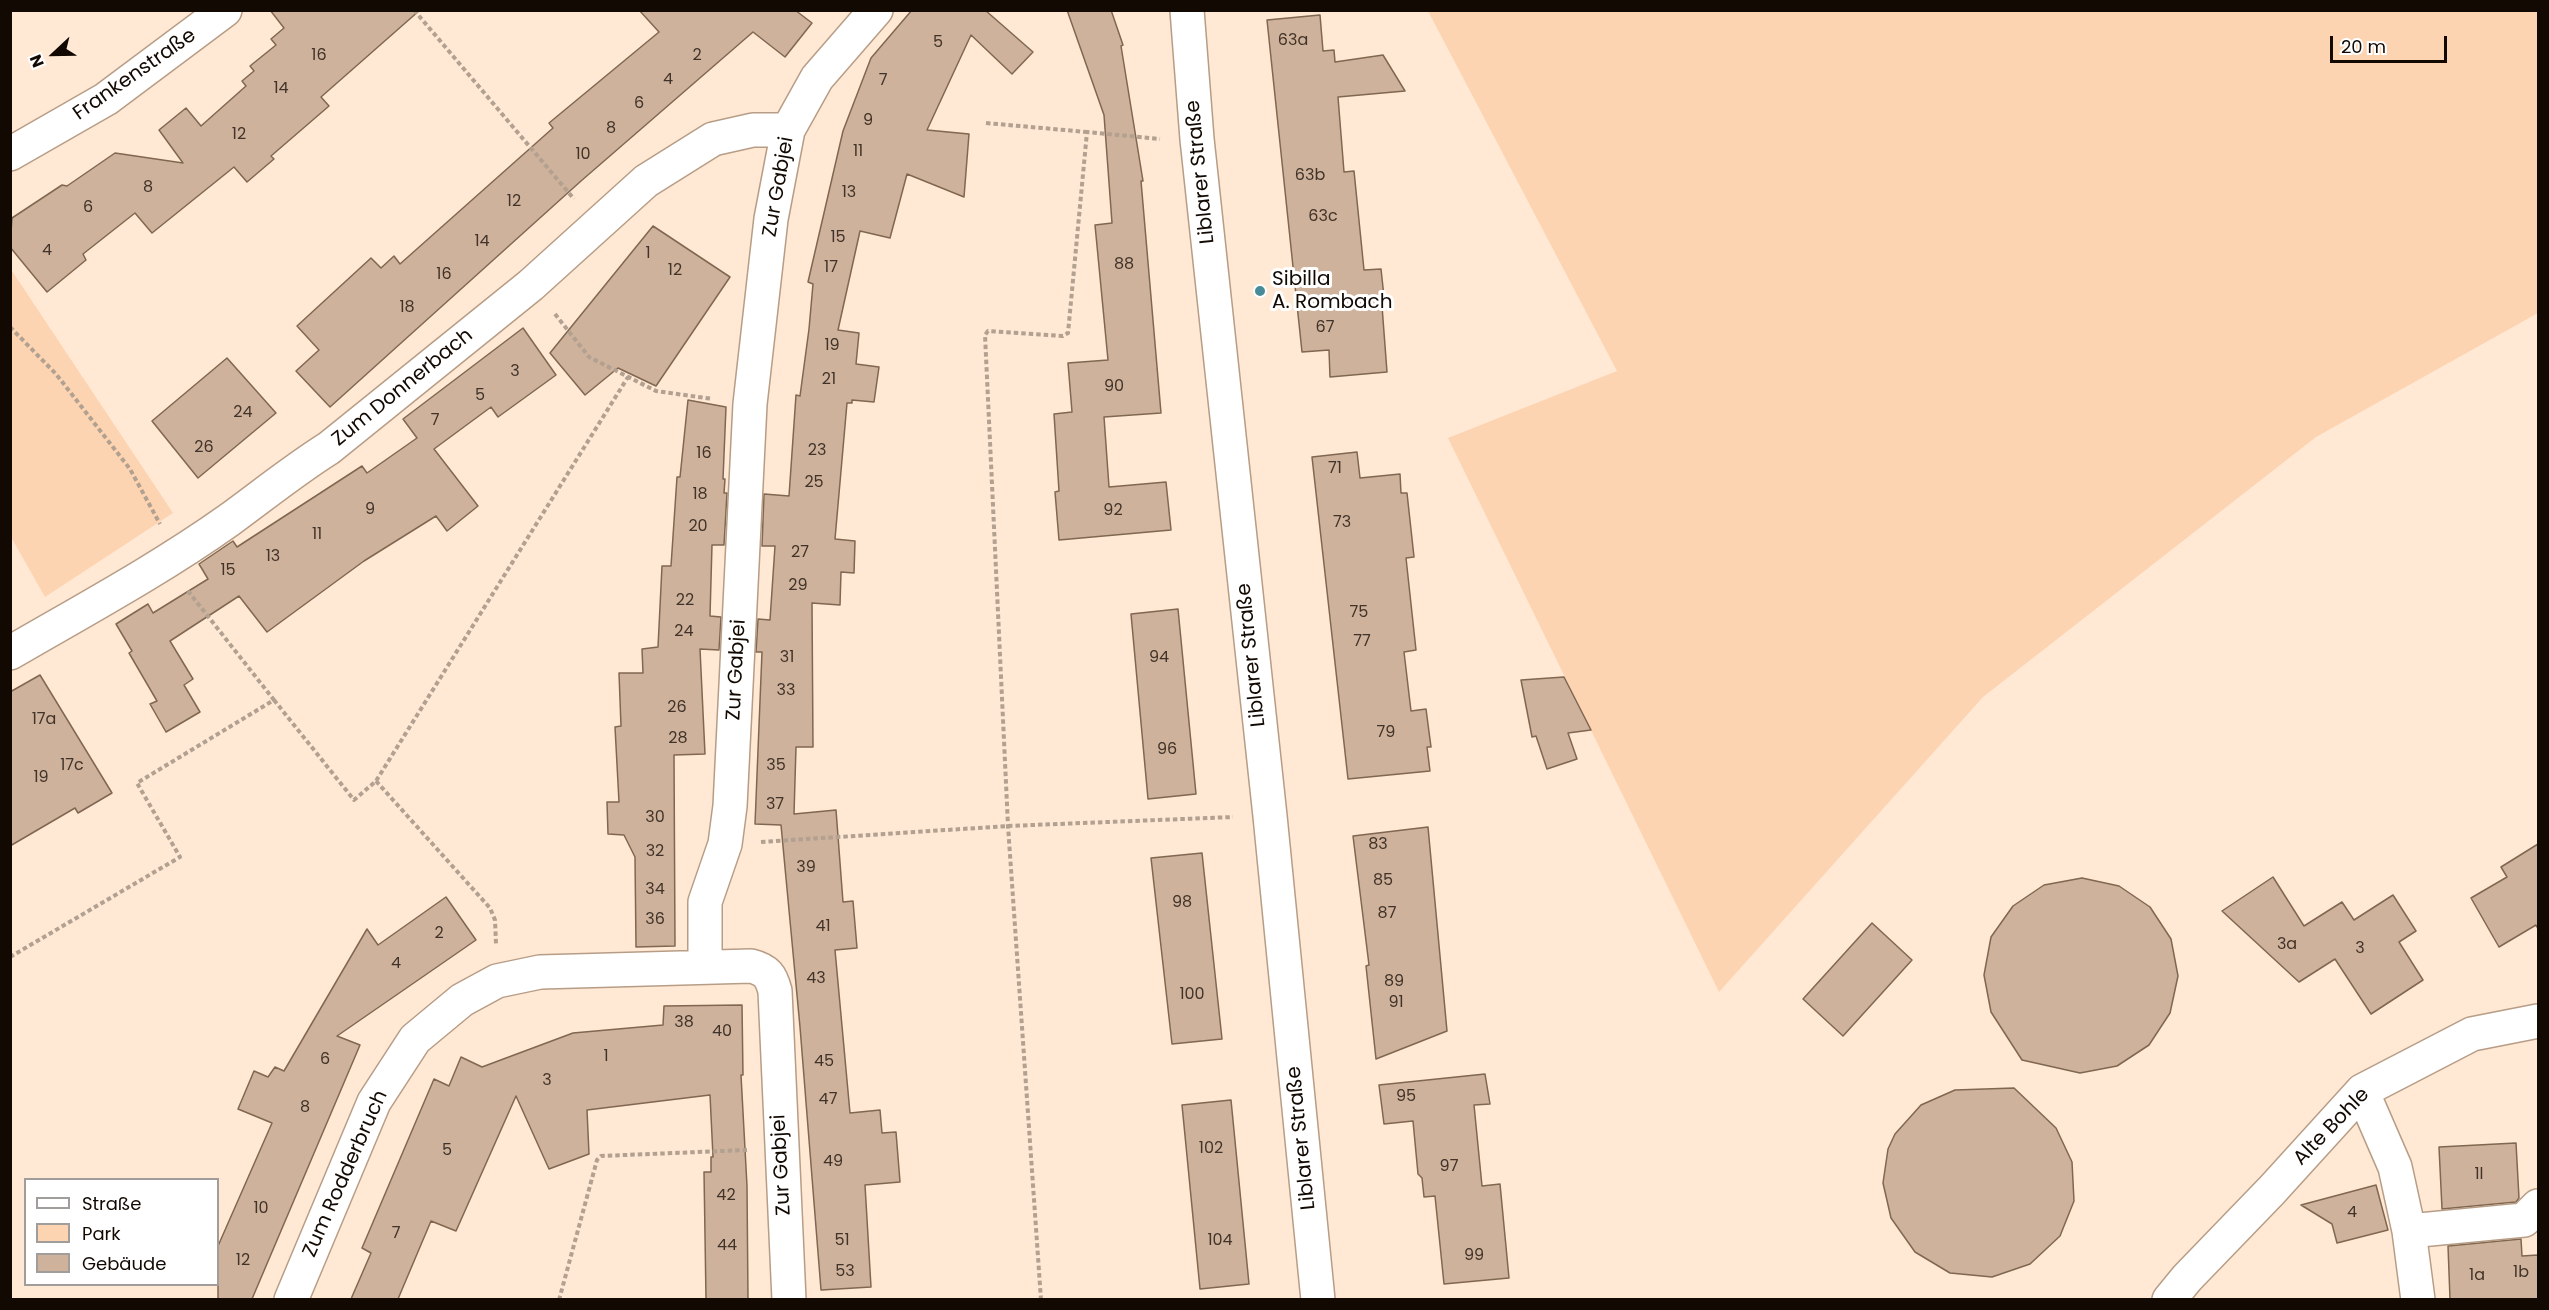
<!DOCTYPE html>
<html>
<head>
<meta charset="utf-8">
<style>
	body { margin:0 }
	#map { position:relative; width:2549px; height:1310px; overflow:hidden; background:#ffe8d4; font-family:Poppins,sans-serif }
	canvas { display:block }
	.frame { position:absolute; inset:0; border:12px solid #120903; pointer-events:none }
	.legend { position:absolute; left:24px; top:1178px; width:195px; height:108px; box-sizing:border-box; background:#fff; border:2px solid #a09d9a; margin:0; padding:8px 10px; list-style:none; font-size:18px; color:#120903 }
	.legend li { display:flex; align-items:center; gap:12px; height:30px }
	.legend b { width:30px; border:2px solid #a09d9a }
	.north { position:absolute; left:24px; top:24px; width:60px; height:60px; -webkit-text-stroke:4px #fff; paint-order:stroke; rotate:248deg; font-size:16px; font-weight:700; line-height:24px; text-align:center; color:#120903 }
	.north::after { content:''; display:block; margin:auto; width:21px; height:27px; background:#120903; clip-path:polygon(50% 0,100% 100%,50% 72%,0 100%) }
	.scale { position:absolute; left:2330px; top:36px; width:117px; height:27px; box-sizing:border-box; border:3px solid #120903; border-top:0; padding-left:8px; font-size:18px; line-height:21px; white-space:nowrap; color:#120903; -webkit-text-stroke:4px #fff; paint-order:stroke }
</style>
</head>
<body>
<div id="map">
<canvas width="2549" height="1310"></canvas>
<div class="frame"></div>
<ul class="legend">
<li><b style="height:8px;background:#fff"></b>Straße</li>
<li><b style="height:16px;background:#fdd4b1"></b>Park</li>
<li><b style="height:16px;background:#ceb29b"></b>Gebäude</li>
</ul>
<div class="north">N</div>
<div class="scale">20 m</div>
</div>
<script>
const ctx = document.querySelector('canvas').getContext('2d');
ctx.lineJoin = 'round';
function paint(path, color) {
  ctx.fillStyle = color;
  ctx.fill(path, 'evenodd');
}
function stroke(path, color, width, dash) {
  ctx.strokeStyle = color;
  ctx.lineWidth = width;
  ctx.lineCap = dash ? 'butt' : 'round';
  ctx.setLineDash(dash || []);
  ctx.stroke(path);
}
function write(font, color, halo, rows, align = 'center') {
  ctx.font = font + ' Poppins,sans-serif';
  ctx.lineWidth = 6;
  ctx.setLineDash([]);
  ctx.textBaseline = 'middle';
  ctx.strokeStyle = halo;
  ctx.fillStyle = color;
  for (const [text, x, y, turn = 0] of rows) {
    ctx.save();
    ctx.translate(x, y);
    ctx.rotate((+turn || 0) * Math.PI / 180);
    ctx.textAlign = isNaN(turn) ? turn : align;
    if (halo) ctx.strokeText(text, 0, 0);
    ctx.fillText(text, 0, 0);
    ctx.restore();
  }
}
const green = new Path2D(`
	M1428 11H2538V313L2316 437 1983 697 1719 992 1448 438 1617 371Z
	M10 268 173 513 45 597 11 537Z`);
const building = new Path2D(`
	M270 10H420L321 97 329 106 271 156 274 159 247 182 234 167 152 233 135 213 83 254 86 260 47 292 10 247 12 218 62 185 67 186 115 153 183 163 159 130 186 108 201 126 246 86 242 81 254 71 250 66 276 45 271 39 284 28Z
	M639 10H795L812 23 785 57 753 32 581 181 330 407 296 371 319 350 297 326 371 258 381 268 394 256 400 264 553 128 549 123 659 32Z
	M912 10H985L1033 52 1012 74 971 35 927 130 969 134 964 197 907 174 890 238 860 231 838 330 859 333 856 364 879 367 874 402 852 400V403H847L835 539 855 541 854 573 841 572 840 605 812 603 813 747H796L794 814 836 810 843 902 853 901 857 948 835 950 850 1113 880 1110 882 1133 896 1132 900 1182 865 1185 871 1287 821 1290 800 1027 781 825 755 824 762 652H756L758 619 770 620 775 546H762L764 494 789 496 796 395 800 396 809 329 813 284 808 282 843 131 871 58Z
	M1067 10H1111L1123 45 1121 46 1143 181H1141L1161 413 1104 417 1109 487 1166 482 1171 530 1059 540 1055 492 1059 491 1054 414 1072 412 1068 363 1108 360 1095 225 1112 223 1104 115Z
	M1320 15 1323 51 1334 50 1335 62 1383 55 1405 91 1338 97 1344 172 1354 171 1364 270 1381 269 1385 306H1382L1387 372 1330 377 1329 350 1302 352 1267 20Z
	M653 226 730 277 656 386 618 368 585 395 550 353Z
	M523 328 556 375 498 417 491 407 434 449 478 506 447 531 436 516 364 561 267 632 239 596 170 641 193 679 184 685 200 712 166 732 150 704 157 701 129 653 132 651 116 624 148 604 153 613 208 579 199 564 233 541 237 547 362 466 367 473 417 438 403 419Z
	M227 358 276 413 198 478 152 421Z
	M688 400 726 407 723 479H725L724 493H727L724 545H712L710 616 721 617 719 650 700 649 705 754 674 755 675 946 636 947 635 857 624 835 608 834 607 802H619L615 727 621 726 619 673H643L642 649 658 647 662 566H671L677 477H680Z
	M1357 452 1360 478 1400 474 1401 493H1407L1414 557 1406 558 1416 650 1404 652 1411 711 1426 709 1431 747H1427L1430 771 1348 779 1312 457Z
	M1178 609 1196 794 1148 799 1131 614Z
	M40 675 112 793 78 813 75 808 10 846V692Z
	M1564 677 1591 730 1568 733 1577 759 1547 769 1536 736 1532 737 1521 680Z
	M1428 827 1447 1031 1376 1059 1366 966 1369 965 1353 836Z
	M2538 844V929L2536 925 2499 947 2471 898 2507 877 2501 867Z
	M1202 853 1222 1039 1172 1044 1151 858Z
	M2273 877 2304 926 2342 902 2354 920 2393 895 2416 931 2399 942 2423 980 2371 1014 2335 959 2299 982 2222 911Z
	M2082 878 2119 886 2150 907 2171 939 2178 976 2170 1013 2149 1045 2117 1066 2080 1073 2022 1060 1991 1012 1984 975 1991 937 2013 906 2044 885Z
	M446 897 476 940 337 1036 360 1045 252 1299H218V1246L272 1123 238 1109 254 1071 268 1077 275 1067 284 1071 367 929 378 945Z
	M1872 923 1912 960 1843 1036 1803 999Z
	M742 1005 743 1075H741L747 1186 748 1299H706L704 1172H711V1157H713L710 1095 587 1110 589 1154 549 1169 516 1096 456 1231 431 1221 398 1299H351L371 1253 362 1248 434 1079 449 1086 461 1057 482 1067 573 1033 663 1025 664 1006Z
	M1485 1074 1490 1104 1474 1105 1482 1186 1500 1184 1509 1278 1444 1284 1435 1196 1424 1197 1422 1178 1418 1174 1413 1121 1384 1124 1379 1085Z
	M2014 1088 2056 1128 2072 1162 2074 1201 2060 1236 2030 1264 1992 1277 1950 1273 1915 1252 1891 1218 1883 1183 1888 1149 1895 1134 1921 1105 1955 1090Z
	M1231 1100 1249 1284 1200 1289 1182 1105Z
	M2516 1143 2519 1198 2516 1202 2442 1209 2439 1147Z
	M2376 1185 2388 1230 2337 1243 2332 1224 2301 1205Z
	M2521 1239 2522 1256 2538 1255V1299H2450L2448 1246Z`);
const path = new Path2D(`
	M414 10 574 199
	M986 123 1087 132
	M555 314 589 357 656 391 713 399
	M10 327 56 374 130 469 160 524
	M274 700 354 800 376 781 628 377
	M376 781 490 908 495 920 496 944
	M761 842 1008 826 1233 817
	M10 957 180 857 137 783 274 700 188 591
	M559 1300 597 1160 601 1156 747 1150
	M1041 1300 1008 826 985 335 988 331 1063 336 1068 333 1087 132 1160 139`);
const street = new Path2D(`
	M1187 10 1197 139 1270 816 1318 1300
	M10 154 106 99 225 10
	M10 653C84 610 160 569 229 520 262 496 294 470 329 448L531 285 646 181 713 139 753 130H788
	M705 966V902L725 844 730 806 750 404 771 219 788 130 817 78 876 10
	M2362 1091 2395 1167 2409 1231 2418 1300
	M2409 1231 2524 1220 2538 1206
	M291 1300 374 1102 415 1039 462 1000 497 981 540 972 751 966C767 970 771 976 775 991L789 1300
	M2169 1300 2187 1278 2272 1190 2362 1091 2472 1034 2538 1021`);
const markers = [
	[1260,291,6,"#478b99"]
];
const numberNames = [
	["63a",1293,41],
	["5",938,43],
	["16",319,56],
	["2",697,56],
	["4",668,80],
	["7",883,81],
	["14",281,89],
	["6",639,104],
	["9",868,121],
	["8",611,129],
	["12",239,135],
	["11",858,152],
	["10",583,155],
	["63b",1310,176],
	["8",148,188],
	["13",849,193],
	["12",514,202],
	["6",88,208],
	["63c",1323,217],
	["15",838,238],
	["14",482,242],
	["4",47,251],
	["1",648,254],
	["88",1124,265],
	["17",831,268],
	["12",675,271],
	["16",444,275],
	["18",407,308],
	["67",1325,328],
	["19",832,346],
	["3",515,372],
	["21",829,380],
	["90",1114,387],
	["5",480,396],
	["24",243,413],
	["7",435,421],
	["26",204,448],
	["23",817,451],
	["16",704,454],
	["71",1335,469],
	["25",814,483],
	["18",700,495],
	["9",370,510],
	["92",1113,511],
	["73",1342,523],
	["20",698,527],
	["11",317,535],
	["27",800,553],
	["13",273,557],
	["15",228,571],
	["29",798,586],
	["22",685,601],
	["75",1359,613],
	["24",684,632],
	["77",1362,642],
	["31",787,658],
	["94",1159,658],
	["33",786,691],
	["26",677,708],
	["17a",44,720],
	["79",1386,733],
	["28",678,739],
	["96",1167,750],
	["17c",72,766],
	["35",776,766],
	["19",41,778],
	["37",775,805],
	["30",655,818],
	["83",1378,845],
	["32",655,852],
	["39",806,868],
	["85",1383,881],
	["34",655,890],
	["98",1182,903],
	["87",1387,914],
	["36",655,920],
	["41",823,927],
	["2",439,934],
	["3a",2287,945],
	["3",2360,949],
	["4",396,964],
	["43",816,979],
	["89",1394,982],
	["100",1192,995],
	["91",1396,1003],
	["38",684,1023],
	["40",722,1032],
	["1",606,1057],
	["6",325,1060],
	["45",824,1062],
	["3",547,1081],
	["95",1406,1097],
	["47",828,1100],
	["8",305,1108],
	["102",1211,1149],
	["5",447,1151],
	["49",833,1162],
	["97",1449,1167],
	["1l",2479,1175],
	["42",726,1196],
	["10",261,1209],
	["4",2352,1213],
	["7",396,1234],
	["51",842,1241],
	["104",1220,1241],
	["44",727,1246],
	["99",1474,1256],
	["12",243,1261],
	["53",845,1272],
	["1b",2521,1273],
	["1a",2477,1276]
];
const streetNames = [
	["Frankenstraße",135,75,-35],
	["Liblarer Straße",1201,172,-96],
	["Zur Gabjei",779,187,-80],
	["Zum Donnerbach",403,388,-39],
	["Liblarer Straße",1252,655,-96],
	["Zur Gabjei",737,670,-87],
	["Alte Bohle",2332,1127,-46],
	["Liblarer Straße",1302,1138,-96],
	["Zur Gabjei",782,1165,-93],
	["Zum Rodderbruch",346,1174,-66]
];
const poiNames = [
	["Sibilla",1272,280],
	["A. Rombach",1272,303]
];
paint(green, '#fdd4b1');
paint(building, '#ceb29b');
stroke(building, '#806751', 1.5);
stroke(street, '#b79d86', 36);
stroke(path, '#b2a090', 4, [4.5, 3]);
stroke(street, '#fff', 33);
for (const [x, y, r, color] of markers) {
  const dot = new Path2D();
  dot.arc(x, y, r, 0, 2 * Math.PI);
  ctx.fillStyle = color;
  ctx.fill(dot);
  stroke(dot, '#fff', 2);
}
write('16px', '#413329', null, numberNames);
write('20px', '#120903', '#fff', streetNames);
write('20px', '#120903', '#fff', poiNames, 'left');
</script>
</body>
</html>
